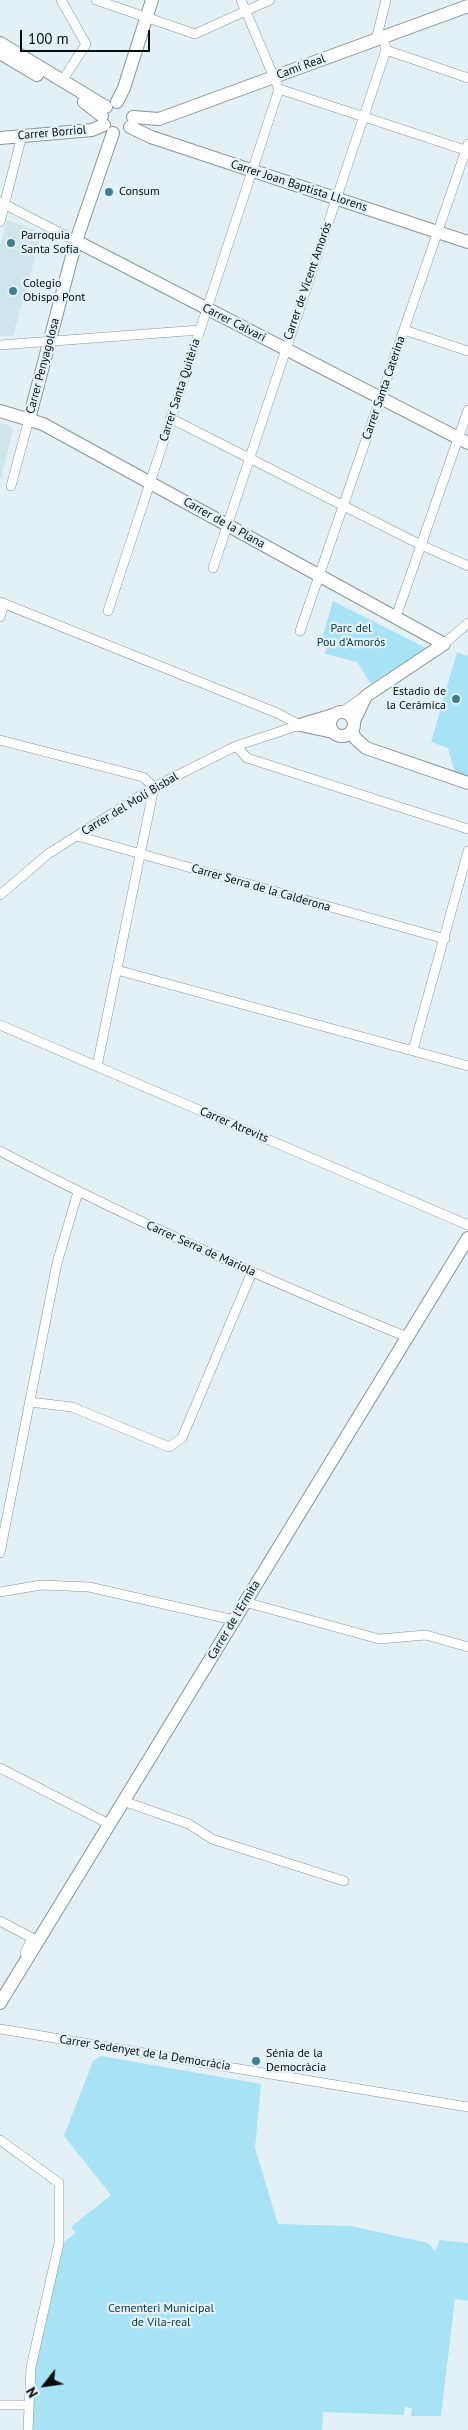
<!DOCTYPE html>
<html>
<head>
<meta charset="utf-8">
<style>
	body { margin:0 }
	#map { position:relative; width:468px; height:2430px; overflow:hidden; background:#e3f1f6; font-family:"PT Sans",sans-serif }
	canvas { display:block }
	.north { position:absolute; left:20px; top:2360px; width:50px; height:50px; -webkit-text-stroke:4px #e3f1f6; paint-order:stroke; rotate:240deg; font-size:14px; font-weight:700; line-height:20px; text-align:center; color:#080d0e }
	.north::after { content:''; display:block; margin:auto; width:18px; height:22px; background:#080d0e; clip-path:polygon(50% 0,100% 100%,50% 72%,0 100%) }
	.scale { position:absolute; left:20px; top:30px; width:130px; height:22px; box-sizing:border-box; border:2px solid #080d0e; border-top:0; padding-left:6px; font-size:15px; line-height:18px; white-space:nowrap; color:#080d0e; -webkit-text-stroke:4px #e3f1f6; paint-order:stroke }
</style>
</head>
<body>
<div id="map">
<canvas width="468" height="2430"></canvas>
<div class="north">N</div>
<div class="scale">100 m</div>
</div>
<script>
const ctx = document.querySelector('canvas').getContext('2d');
ctx.lineJoin = 'round';
function paint(path, color) {
  ctx.fillStyle = color;
  ctx.fill(path, 'evenodd');
}
function stroke(path, color, width, dash) {
  ctx.strokeStyle = color;
  ctx.lineWidth = width;
  ctx.lineCap = dash ? 'butt' : 'round';
  ctx.setLineDash(dash || []);
  ctx.stroke(path);
}
function write(font, color, halo, rows, align = 'center') {
  ctx.font = font + ' "PT Sans",sans-serif';
  ctx.lineWidth = 4.5;
  ctx.setLineDash([]);
  ctx.textBaseline = 'middle';
  ctx.strokeStyle = halo;
  ctx.fillStyle = color;
  for (const [text, x, y, turn = 0] of rows) {
    ctx.save();
    ctx.translate(x, y);
    ctx.rotate((+turn || 0) * Math.PI / 180);
    ctx.textAlign = isNaN(turn) ? turn : align;
    if (halo) ctx.strokeText(text, 0, 0);
    ctx.fillText(text, 0, 0);
    ctx.restore();
  }
}
const built = new Path2D(`
	M7 220 42 233 13 336H0V246Z
	M0 423 10 425 13 430 0 481Z`);
const green = new Path2D(`
	M333 601 426 648 371 684 357 662 325 654 327 644 321 642Z
	M457 652 468 656V781L456 777 448 748 431 742Z
	M101 2056 261 2084 255 2148 278 2224 351 2226 428 2243 435 2251 440 2240 468 2243V2301L455 2299 441 2416H411L412 2408 405 2407 404 2415 323 2412 322 2430H29L33 2369 61 2244 76 2233 71 2227 111 2195 64 2136 93 2061Z`);
const street = new Path2D(`
	M61 0 86 44 62 81
	M96 0 195 34 270 0
	M376 40 386 0
	M386 50 468 78
	M279 89 468 151
	M0 202 76 241
	M0 222 22 135
	M404 330 468 351
	M0 345 200 330
	M170 418 421 545 468 566
	M11 486 29 419
	M213 568 386 50 384 37
	M0 602 277 713 300 725
	M108 611 279 89 241 0
	M0 617 4 604
	M396 617 468 410
	M300 631 468 144
	M444 644 468 623
	M343 711 365 696
	M0 740 143 777 154 787 97 1066
	M236 746 247 758 468 829
	M77 836 445 939
	M0 895 48 854 154 787 236 746 300 725
	M117 970 468 1066
	M0 1025 468 1225
	M413 1050 468 851
	M0 1151C132 1221 269 1281 407 1337
	M30 1402 72 1407 169 1447 182 1438 252 1272
	M0 1553 57 1263 78 1192
	M0 1592 41 1585 89 1587 234 1620
	M245 1602 379 1639 426 1635 468 1647
	M0 1768 109 1824
	M123 1801 189 1824 212 1839 344 1881
	M0 1921 32 1938 25 1953
	M0 2029 468 2107
	M0 2140 59 2183V2243L31 2367 28 2430
	M0 2405H29`);
const secondary = new Path2D(`
	M0 43 106 107
	M0 53 37 75
	M84 102 102 116
	M117 102 124 88 152 0
	M133 117 159 119 468 6
	M130 127 151 137 468 242
	M0 138 92 130 104 125
	M76 241 468 443
	M0 411 43 424 444 644 366 696 354 721
	M29 419 76 241 113 133
	M330 724a12 12 0 1 1 24 0a12 12 0 1 1-24 0Z
	M333 715 300 725 333 732
	M352 731 355 738 366 748 468 783
	M0 2003 468 1238`);
const markers = [
	[109,192,5,"#3e7f92"],
	[11,243,5,"#3e7f92"],
	[13,291,5,"#3e7f92"],
	[456,699,5,"#3e7f92"],
	[256,2061,5,"#3e7f92"]
];
const streetNames = [
	["Camí Real",301,67,-20],
	["Carrer Borriol",52,133,-5],
	["Carrer Joan Baptista Llorens",299,186,18],
	["Carrer de Vicent Amorós",308,281,-71],
	["Carrer Calvari",234,323,27],
	["Carrer Penyagolosa",43,366,-75],
	["Carrer Santa Caterina",384,388,-71],
	["Carrer Santa Quitèria",180,390,-72],
	["Carrer de la Plana",224,523,29],
	["Carrer del Molí Bisbal",130,804,-31],
	["Carrer Serra de la Calderona",261,888,16],
	["Carrer Atrevits",234,1125,23],
	["Carrer Serra de Mariola",201,1249,24],
	["Carrer de l'Ermita",234,1620,-59],
	["Carrer Sedenyet de la Democràcia",145,2053,9]
];
const poiNames = [
	["Consum",119,192],
	["Parroquia",21,236],
	["Santa Sofía",21,250],
	["Colegio",23,284],
	["Obispo Pont",23,298],
	["Estadio de",446,692,"right"],
	["la Cerámica",446,706,"right"],
	["Sénia de la",266,2054],
	["Democràcia",266,2068]
];
const parkNames = [
	["Parc del",351,629],
	["Pou d'Amorós",351,643],
	["Cementeri Municipal",161,2309],
	["de Vila-real",161,2323]
];
paint(built, '#cfe5ec');
paint(green, '#a7e3f5');
stroke(street, '#879498', 10);
stroke(secondary, '#879498', 14);
stroke(street, '#fff', 9);
stroke(secondary, '#fff', 12);
for (const [x, y, r, color] of markers) {
  const dot = new Path2D();
  dot.arc(x, y, r, 0, 2 * Math.PI);
  ctx.fillStyle = color;
  ctx.fill(dot);
  stroke(dot, '#e3f1f6', 2);
}
write('12px', '#080d0e', '#e3f1f6', streetNames);
write('12px', '#080d0e', '#e3f1f6', poiNames, 'left');
write('12px', '#003946', '#e3f1f6', parkNames);
</script>
</body>
</html>
